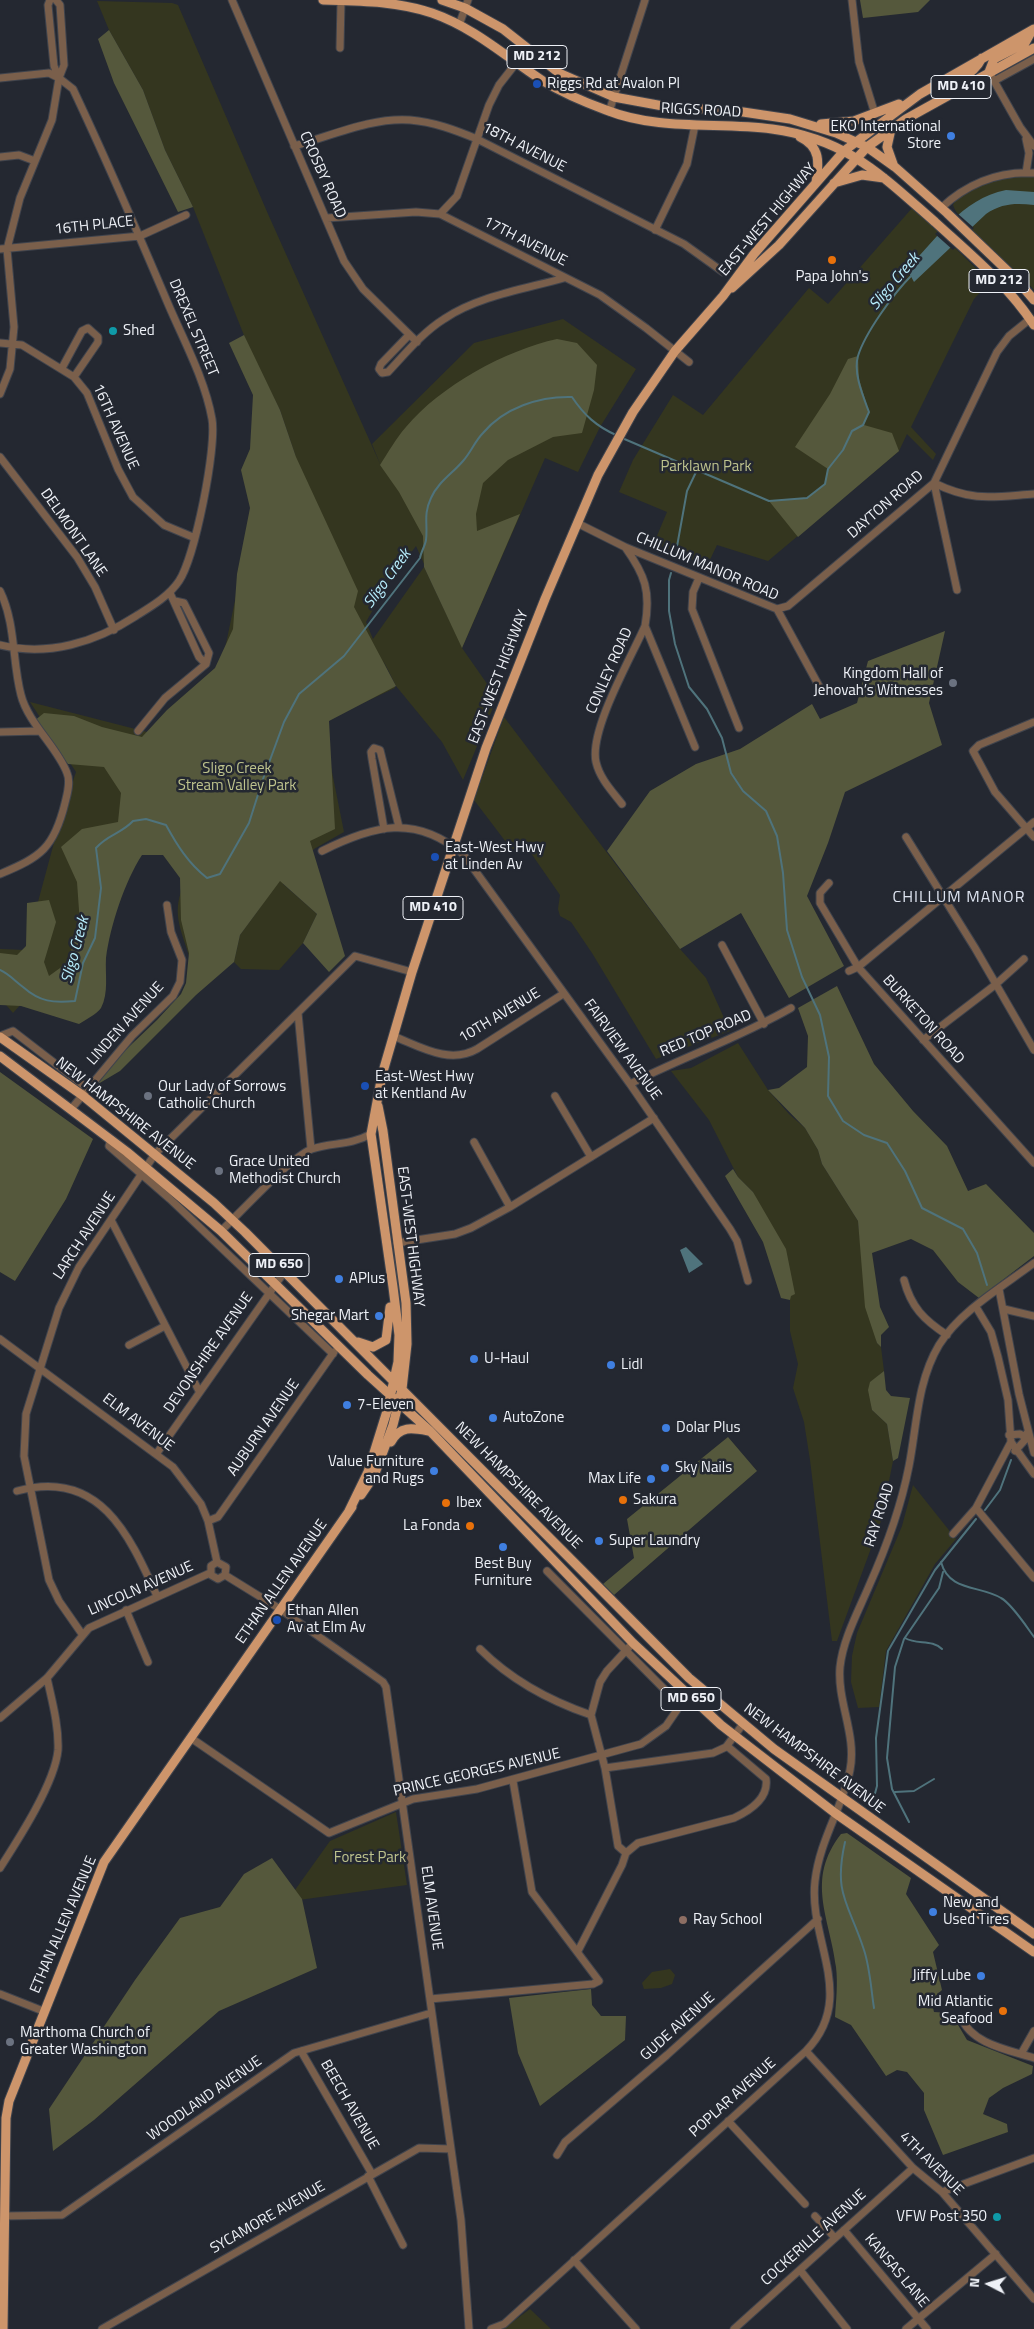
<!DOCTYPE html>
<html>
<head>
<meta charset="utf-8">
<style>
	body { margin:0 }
	#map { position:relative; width:1034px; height:2329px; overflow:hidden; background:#242831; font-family:"Titillium Web",sans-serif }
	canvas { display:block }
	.north { position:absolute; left:964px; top:2259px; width:50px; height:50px; -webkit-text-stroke:4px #242831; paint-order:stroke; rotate:275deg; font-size:14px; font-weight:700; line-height:20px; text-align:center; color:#eef1f7 }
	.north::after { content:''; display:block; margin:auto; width:18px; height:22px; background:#eef1f7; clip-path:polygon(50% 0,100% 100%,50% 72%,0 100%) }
</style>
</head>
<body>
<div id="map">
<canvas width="1034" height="2329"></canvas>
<div class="north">N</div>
</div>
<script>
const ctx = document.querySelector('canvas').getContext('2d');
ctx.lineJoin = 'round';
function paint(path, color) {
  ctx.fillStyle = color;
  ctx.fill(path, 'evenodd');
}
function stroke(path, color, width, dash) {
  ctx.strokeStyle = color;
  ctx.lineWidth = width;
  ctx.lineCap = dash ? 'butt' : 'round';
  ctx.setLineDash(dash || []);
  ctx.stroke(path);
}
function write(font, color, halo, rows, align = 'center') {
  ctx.font = font + ' "Titillium Web",sans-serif';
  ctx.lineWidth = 5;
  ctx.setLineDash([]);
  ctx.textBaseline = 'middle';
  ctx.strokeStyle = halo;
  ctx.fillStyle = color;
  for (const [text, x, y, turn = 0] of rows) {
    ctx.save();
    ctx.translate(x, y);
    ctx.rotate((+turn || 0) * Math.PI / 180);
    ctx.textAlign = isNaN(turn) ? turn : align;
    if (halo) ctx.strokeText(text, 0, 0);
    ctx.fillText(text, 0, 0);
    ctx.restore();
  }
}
const green = new Path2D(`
	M97 1 172 3 178 5 268 214 381 466 372 444 474 343 563 319 636 369 600 427 578 472 545 458 462 648 497 698 463 780 442 742 396 686 383 660 395 688 322 722 344 832 314 849 283 884 317 914 303 943 279 970 241 969 234 962 240 935 262 905 189 956C180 926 171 913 185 881L144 820 73 998 23 1002 13 1013 0 998V949L25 950 62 813 76 772 30 702 151 733 181 698 221 668 274 412 296 457 280 410 253 358 193 207 165 150 143 90 109 30ZM416 546 452 626 424 567 373 639 366 622 387 585Z
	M1034 175V290C1018 270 958 224 953 205 963 182 1013 177 1034 175Z
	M913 207 990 282 974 299 911 427 936 454 933 460 907 434 899 451 768 561 717 545 707 566 654 543 667 512 619 492 633 460 673 395 703 415 809 288 828 304Z
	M504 717 680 949 706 978 730 1031 656 1059 592 953 571 922 560 916 558 909 560 895 524 843 512 850 474 800Z
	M738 1043 768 1090 789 1114 805 1128 818 1150 822 1164 858 1221 862 1259 877 1343 881 1347 884 1371 871 1382 872 1410 887 1424 893 1461 881 1521 837 1641H832L810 1460 804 1422 793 1388 798 1364 790 1331V1296L753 1192 738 1177 709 1120 671 1071 691 1068Z
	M913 1485 956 1539 935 1564 886 1651 879 1707 858 1708 851 1682 852 1656 857 1633 902 1526Z
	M396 1812 407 1885 299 1900 295 1890 330 1841Z
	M670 1969 675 1975 672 1984 661 1988 644 1989 642 1983 652 1972Z
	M530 2309 551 2329H503Z`);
const forest = new Path2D(`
	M860 0H930L918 12 863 18Z
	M109 30 143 90 165 150 193 207 178 212 114 83 98 39Z
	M244 335 280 410 296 457 358 591 354 607 396 686 329 721 335 829 310 841 345 956 329 972 303 943 317 914 280 881 240 935 234 962 196 995 120 1071 98 1084 112 1063 157 1020 181 994 186 983 189 953 181 920 180 878 163 855H142C125 881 110 926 106 958 105 974 109 993 101 1008 97 1014 85 1020 79 1024L21 1006 0 1005V953L17 955 26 946 27 903 49 900 56 922 44 962 49 976 67 963 80 924 77 882 61 847 82 829 118 822 121 793 104 767 68 764 34 721 44 713 74 716 102 727 142 737 167 710 215 668 233 629 237 574 250 508 241 470 250 449 253 395 229 343Z
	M557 339 577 343 597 365 594 390 582 433 553 437 508 460 483 483 476 514 477 531 520 514 462 648 424 567 423 536 399 492 380 465C388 453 396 438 406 427 440 386 506 350 557 339Z
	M858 356 859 379 869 412 864 425 892 433 899 451 798 537 769 501 807 498 825 484 828 469 795 447 830 394 848 359Z
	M945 631 929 703 942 745 845 792 828 843 807 896 844 966 789 998 741 913 680 949 607 851 650 791 696 764 740 749 812 704 820 719 857 703 868 661Z
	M837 986 874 1064 913 1111 947 1146 968 1191 986 1184 1034 1233V1256L979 1298 958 1282 933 1250 911 1239 872 1253 880 1307 889 1327 881 1335V1347L877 1343 865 1307 858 1221 822 1164 818 1150 805 1128 768 1090 779 1088 807 1067 808 1036 798 1008Z
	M0 1072 93 1139 66 1199 15 1281 0 1272Z
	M733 1169 738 1177 753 1192 786 1249 795 1294 791 1296 790 1300 781 1298 763 1242 725 1176Z
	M884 1371 886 1390 891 1396 910 1398 898 1458 893 1461 887 1424 872 1410 868 1390 870 1382Z
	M728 1437 757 1471 614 1595 603 1584 634 1558 627 1519Z
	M847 1833 911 1878 906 1894 939 1945 933 1952 942 1990 931 2000 934 2012 951 2013 967 2040 1033 2066 1032 2074 1003 2088 989 2098 983 2114 1007 2124 1008 2132 943 2155 924 2110V2093L907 2072 897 2070 886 2076 851 2025 835 2017C836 2001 838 1984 836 1967 830 1918 805 1880 841 1834Z
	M272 1858 302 1899 317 1968 219 2011 94 2120 53 2151 49 2109 135 1980 180 1918 220 1907 244 1874Z
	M591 1989 592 2005 601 2016H626L625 2040 540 2106 518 2053 509 1998Z`);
const water = new Path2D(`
	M1006 190 1034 192V205C1016 203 1002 203 986 214L914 282 907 269C937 239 961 199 1006 190Z
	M686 1247 703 1264 689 1273 680 1250Z`);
const pier = new Path2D(`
	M957 213 974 228 953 250 935 234Z`);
const stream = new Path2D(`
	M622 438 769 501 807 498 825 484 828 469 843 450 852 431 863 425 869 412C863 396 853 373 858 356 865 333 894 293 911 276
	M676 552 687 491 697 470
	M671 573 669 580V611L675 644 689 687 707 709 722 738 731 773 743 791 766 811 777 836 783 873 787 930 802 977 820 1015 829 1057 828 1096 843 1121 864 1135 887 1143 905 1171 922 1208 963 1229 977 1253 987 1285
	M0 970C9 974 15 981 23 987 40 1002 53 1003 75 1001L83 963 95 938 101 888 96 848C108 834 121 834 133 821L146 819 166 825C177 845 188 863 207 878L220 874 249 823 263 779 284 722 299 694 344 656 420 558C421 552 425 546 426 540 428 524 423 515 431 498 438 482 452 474 463 461 471 452 475 441 483 433 504 408 539 396 572 397 584 415 596 426 616 435
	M985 1510 1000 1490 1011 1460
	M941 1562C949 1592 980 1585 1001 1598 1012 1604 1026 1626 1034 1637
	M905 1638C917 1645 932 1639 942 1649
	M895 1792 914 1791 934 1779
	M873 1801 877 1786 876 1738 888 1651 935 1570 976 1519
	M909 1822 892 1789 887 1758 895 1667 904 1639 939 1588 943 1572
	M845 1842C833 1895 849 1903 864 1950 870 1968 871 1989 874 2008`);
const minor = new Path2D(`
	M232 0 344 261 363 289 417 342
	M852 0 859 62 875 114
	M459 25 468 0
	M340 48 341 1
	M989 72 1020 127 1034 146
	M0 78 49 73 59 78
	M994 81 1034 59
	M609 112 645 0
	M1026 139 1029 153 1026 173
	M294 146C331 136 372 117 410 120 434 122 455 130 477 139L684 244 723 272
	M0 157 19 155 35 161
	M941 208C967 184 998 171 1034 173
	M440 214 457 196 489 105 499 85 517 62
	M327 218 416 212 440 214 600 295 646 328 689 362
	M655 230 687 164 695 125
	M0 249 140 236 186 215
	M409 335 381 364 379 369 382 373 388 372C405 354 423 332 444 319 478 296 525 289 564 278
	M0 343 22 345 74 377 87 393 118 469 133 497 164 525 195 538
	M62 368 82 331 88 328 98 337V342L74 377
	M0 394 10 369 14 327 7 249 20 198 52 120 59 78 64 65 60 5 56 0
	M0 457 77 557 95 587 114 630
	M934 483 957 590
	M934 483C973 502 992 497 1034 494
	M577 523 625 547 777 609 819 686
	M699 578 693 592 692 609 739 728
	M0 591C16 624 12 661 21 695 28 723 58 748 67 773 71 782 67 795 65 803 54 848 41 857 0 874
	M170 593 199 657 206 664
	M175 601 184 603 209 653 206 664
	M777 609 788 606 934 483 997 352 1009 336 1030 319
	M645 626 695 747
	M0 645C48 657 96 642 136 616 152 606 169 596 179 581 195 557 217 447 212 419 205 380 185 343 169 306 138 233 107 161 73 89L59 78 54 66 48 5 50 0
	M1034 722 979 745 973 751 995 792 1034 837
	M138 731 165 698 206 664
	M0 732 40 731
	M622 804C612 791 600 779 596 762 589 730 631 658 645 626 651 591 645 575 625 547
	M384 829 372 759 371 752 374 748 380 750 399 827
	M906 837 975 948 1034 1050
	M322 851C374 825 415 814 463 854L630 1084 730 1229 737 1241 748 1281
	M829 883 820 893V903L858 967 1034 1163
	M722 945 764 1024
	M849 971 858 967 1034 822
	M298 1013 311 1149
	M0 1036 13 1031 87 1088
	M393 1036C419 1046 449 1065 477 1049L563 994
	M923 1040 995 985 1024 959
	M630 1084C683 1057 739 1038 791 1008
	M555 1096 591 1157
	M72 1108 132 1036 173 996 180 982 182 960 171 932 167 905
	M111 1139 109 1146 170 1199 333 1354
	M474 1142 510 1207
	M111 1220 199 1391
	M221 1231C239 1214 293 1155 312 1149 333 1142 349 1146 371 1134
	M397 1243 455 1234 471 1228 510 1207 654 1118
	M904 1280C911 1307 924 1320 947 1335
	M999 1289 1019 1394 1034 1453
	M976 1307 991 1332 998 1357 1008 1400 1011 1442 1034 1474
	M1004 1309 1034 1316
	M0 1339 173 1467 201 1504 208 1521 217 1562
	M129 1345 165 1326
	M1009 1435 1020 1434 1028 1439
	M1015 1451 1024 1441 1027 1433
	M157 1453 285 1271
	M17 1491C99 1468 129 1534 157 1596
	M976 1508 1034 1578
	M208 1521 218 1517 223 1510 334 1352
	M953 1534 976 1508 1011 1442
	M217 1562 211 1566V1575L218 1579 225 1575
	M217 1562 226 1567 225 1575
	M225 1575 280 1609 383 1682 386 1687 461 2220 469 2329
	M126 1610 148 1662
	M82 1634 59 1601 49 1580 24 1456 26 1414 59 1308 79 1267 155 1154 349 962 355 956 412 972
	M480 1649C510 1679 550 1701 591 1715
	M0 1718 47 1678 89 1628 210 1573
	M191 1738 329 1833 413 1799 477 1789 641 1744 666 1726 677 1710V1702L547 1571
	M605 1768 713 1753 726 1747 743 1724
	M626 1853 618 1846 605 1768 591 1715 600 1682 607 1671 633 1643
	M0 1868C18 1840 55 1783 58 1750 59 1726 52 1701 47 1678
	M578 1951 622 1865 626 1853 638 1843 734 1818C749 1811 769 1799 766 1779L727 1746
	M0 1994 43 2011
	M430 1999 593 1984 599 1981 532 1892 513 1781
	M961 2017C971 2044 1009 2050 1034 2058
	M301 2051 372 2174
	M806 2051 913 2168 942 2192 1034 2299
	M1021 2054 1034 2031
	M728 2121 805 2204
	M557 2155 565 2142 667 2055 818 1919
	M368 2176 403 2245
	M942 2192 1034 2158
	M5 2216 62 2215 294 2053 431 2013
	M815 2216 835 2238
	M844 2230 927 2329
	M574 2260 636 2329
	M800 2270 847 2329
	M102 2329 419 2148 451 2149
	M491 2329 504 2324 806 2051C858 1997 808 1941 815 1881 820 1839 842 1809 850 1770 857 1735 837 1702 840 1667 843 1639 858 1612 869 1586 886 1548 901 1507 909 1466 917 1425 917 1382 939 1345 960 1311 1002 1287 1034 1263
	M734 2329 913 2168
	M906 2329 996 2254`);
const major = new Path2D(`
	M323 0C360 1 396 1 432 13 475 28 506 57 543 81 563 93 584 102 606 110 659 131 717 122 772 129 847 139 881 175 935 222 970 254 1008 285 1034 325
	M442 0 465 8 503 29 559 73 614 97 663 106 743 112 790 119 836 133 867 147 895 167 947 213 1016 279 1034 300
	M989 72 994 59 1025 43 1031 32
	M947 93C958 79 974 74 982 58
	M821 124 854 121 899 104
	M891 129 887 147 893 164
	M800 137C821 147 819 163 816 183
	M834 183 862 175 884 178
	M732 288 779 245 867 147 906 119 1034 48
	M0 1037 82 1095 214 1203 245 1232 689 1678 774 1749 1034 1934
	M0 1056 127 1152 221 1231 368 1375 430 1431 633 1643 721 1725 835 1813 1034 1952
	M358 1342 373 1347 386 1340 390 1307
	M391 1442C400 1425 413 1428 429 1431
	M361 1495 374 1476 393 1425 402 1389 407 1344 406 1303 383 1131 378 1106
	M349 1511 368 1472 387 1411 398 1362 399 1335 393 1287 371 1134 382 1075 412 972 486 748 545 599 598 475 633 412 675 351 723 296 754 254 844 151 920 94 1034 29
	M3 2329 6 2118 9 2101 104 1862 352 1507`);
const markers = [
	[537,84,5,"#1a4fb4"],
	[951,136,5,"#3f7fe0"],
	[832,260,5,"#e8710a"],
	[113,331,5,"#0f9aa8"],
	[953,683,5,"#6b7280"],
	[435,857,5,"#1a4fb4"],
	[365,1086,5,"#1a4fb4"],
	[148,1096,5,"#6b7280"],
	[219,1171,5,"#6b7280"],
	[339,1279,5,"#3f7fe0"],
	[379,1316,5,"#3f7fe0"],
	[474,1359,5,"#3f7fe0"],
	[611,1365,5,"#3f7fe0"],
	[347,1405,5,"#3f7fe0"],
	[493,1418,5,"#3f7fe0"],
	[666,1428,5,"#3f7fe0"],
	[665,1468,5,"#3f7fe0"],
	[434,1471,5,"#3f7fe0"],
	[651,1479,5,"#3f7fe0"],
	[623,1500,5,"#e8710a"],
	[446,1503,5,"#e8710a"],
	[470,1526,5,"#e8710a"],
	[599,1541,5,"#3f7fe0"],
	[503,1547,5,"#3f7fe0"],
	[277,1620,5,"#1a4fb4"],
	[933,1912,5,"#3f7fe0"],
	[683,1920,5,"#8d6e63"],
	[981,1976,5,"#3f7fe0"],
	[1003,2011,5,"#e8710a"],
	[10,2042,5,"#6b7280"],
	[997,2217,5,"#0f9aa8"]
];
const shields = [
	[537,57,60],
	[961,87,60],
	[999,281,60],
	[433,908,60],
	[279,1265,60],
	[691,1699,60]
];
const shieldNames = [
	["MD 212",537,57],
	["MD 410",961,87],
	["MD 212",999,281],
	["MD 410",433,908],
	["MD 650",279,1265],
	["MD 650",691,1699]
];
const poiNames = [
	["Riggs Rd at Avalon Pl",547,84],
	["EKO International",941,127,"right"],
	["Store",941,144,"right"],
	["Papa John's",832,277,"center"],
	["Shed",123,331],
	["Kingdom Hall of",943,674,"right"],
	["Jehovah’s Witnesses",943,691,"right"],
	["East-West Hwy",445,848],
	["at Linden Av",445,865],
	["East-West Hwy",375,1077],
	["at Kentland Av",375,1094],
	["Our Lady of Sorrows",158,1087],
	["Catholic Church",158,1104],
	["Grace United",229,1162],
	["Methodist Church",229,1179],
	["APlus",349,1279],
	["Shegar Mart",369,1316,"right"],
	["U-Haul",484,1359],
	["Lidl",621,1365],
	["7-Eleven",357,1405],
	["AutoZone",503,1418],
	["Dolar Plus",676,1428],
	["Value Furniture",424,1462,"right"],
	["and Rugs",424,1479,"right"],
	["Sky Nails",675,1468],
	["Max Life",641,1479,"right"],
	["Sakura",633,1500],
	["Ibex",456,1503],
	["La Fonda",460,1526,"right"],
	["Super Laundry",609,1541],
	["Best Buy",503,1564,"center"],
	["Furniture",503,1581,"center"],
	["Ethan Allen",287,1611],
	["Av at Elm Av",287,1628],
	["New and",943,1903],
	["Used Tires",943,1920],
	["Ray School",693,1920],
	["Jiffy Lube",971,1976,"right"],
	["Mid Atlantic",993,2002,"right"],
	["Seafood",993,2019,"right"],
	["Marthoma Church of",20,2033],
	["Greater Washington",20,2050],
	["VFW Post 350",987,2217,"right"]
];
const streetNames = [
	["RIGGS ROAD",701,111,3],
	["18TH AVENUE",524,148,27],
	["CROSBY ROAD",322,175,66],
	["EAST-WEST HIGHWAY",768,220,-50],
	["16TH PLACE",94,226,-6],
	["17TH AVENUE",525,242,27],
	["DREXEL STREET",193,328,67],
	["16TH AVENUE",115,427,66],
	["DAYTON ROAD",886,505,-41],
	["DELMONT LANE",73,533,55],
	["CHILLUM MANOR ROAD",707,567,23],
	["CONLEY ROAD",610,671,-66],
	["EAST-WEST HIGHWAY",499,677,-69],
	["10TH AVENUE",500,1016,-31],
	["BURKETON ROAD",923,1020,48],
	["LINDEN AVENUE",126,1024,-48],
	["RED TOP ROAD",706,1034,-23],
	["FAIRVIEW AVENUE",622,1050,54],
	["NEW HAMPSHIRE AVENUE",125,1114,38],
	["LARCH AVENUE",85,1236,-57],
	["EAST-WEST HIGHWAY",410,1237,83],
	["DEVONSHIRE AVENUE",209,1353,-55],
	["ELM AVENUE",138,1423,37],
	["AUBURN AVENUE",264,1428,-55],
	["NEW HAMPSHIRE AVENUE",518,1486,45],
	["RAY ROAD",880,1515,-72],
	["ETHAN ALLEN AVENUE",282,1582,-55],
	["LINCOLN AVENUE",141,1589,-24],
	["NEW HAMPSHIRE AVENUE",814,1759,37],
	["PRINCE GEORGES AVENUE",477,1773,-13],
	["ELM AVENUE",431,1908,82],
	["ETHAN ALLEN AVENUE",64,1925,-67],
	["GUDE AVENUE",678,2027,-42],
	["POPLAR AVENUE",733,2098,-42],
	["WOODLAND AVENUE",205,2099,-35],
	["BEECH AVENUE",349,2105,60],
	["4TH AVENUE",931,2164,45],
	["SYCAMORE AVENUE",268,2218,-30],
	["COCKERILLE AVENUE",814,2238,-42],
	["KANSAS LANE",896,2271,50]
];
const parkNames = [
	["Parklawn Park",706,467],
	["Sligo Creek",237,769],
	["Stream Valley Park",237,786],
	["Forest Park",370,1858]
];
const waterNames = [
	["Sligo Creek",895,282,-50],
	["Sligo Creek",388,579,-54],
	["Sligo Creek",76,950,-75]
];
const neighbourhoodNames = [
	["CHILLUM MANOR",959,898]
];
paint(green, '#34361f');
paint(forest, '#55583c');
paint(water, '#4f737c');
paint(pier, '#242831');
stroke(stream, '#4f737c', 2);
stroke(minor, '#40444d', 9);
stroke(major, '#40444d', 11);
stroke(minor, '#7a5f4b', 7);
stroke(major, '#cd956b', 9);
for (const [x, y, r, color] of markers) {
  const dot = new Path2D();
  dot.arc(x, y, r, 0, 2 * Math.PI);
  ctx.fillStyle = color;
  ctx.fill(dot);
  stroke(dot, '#242831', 2);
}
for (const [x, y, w] of shields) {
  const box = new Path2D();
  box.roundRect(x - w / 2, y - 11.5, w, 23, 4);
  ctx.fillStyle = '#242831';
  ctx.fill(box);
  stroke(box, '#eef1f7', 1);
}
write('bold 14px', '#eef1f7', null, shieldNames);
write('15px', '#eef1f7', '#242831', poiNames, 'left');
write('15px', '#eef1f7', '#242831', streetNames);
write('15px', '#bec38d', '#242831', parkNames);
write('italic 16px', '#b7edfc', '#242831', waterNames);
ctx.letterSpacing = '1px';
write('16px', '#dee4f0', '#242831', neighbourhoodNames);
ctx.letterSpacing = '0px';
</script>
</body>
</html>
